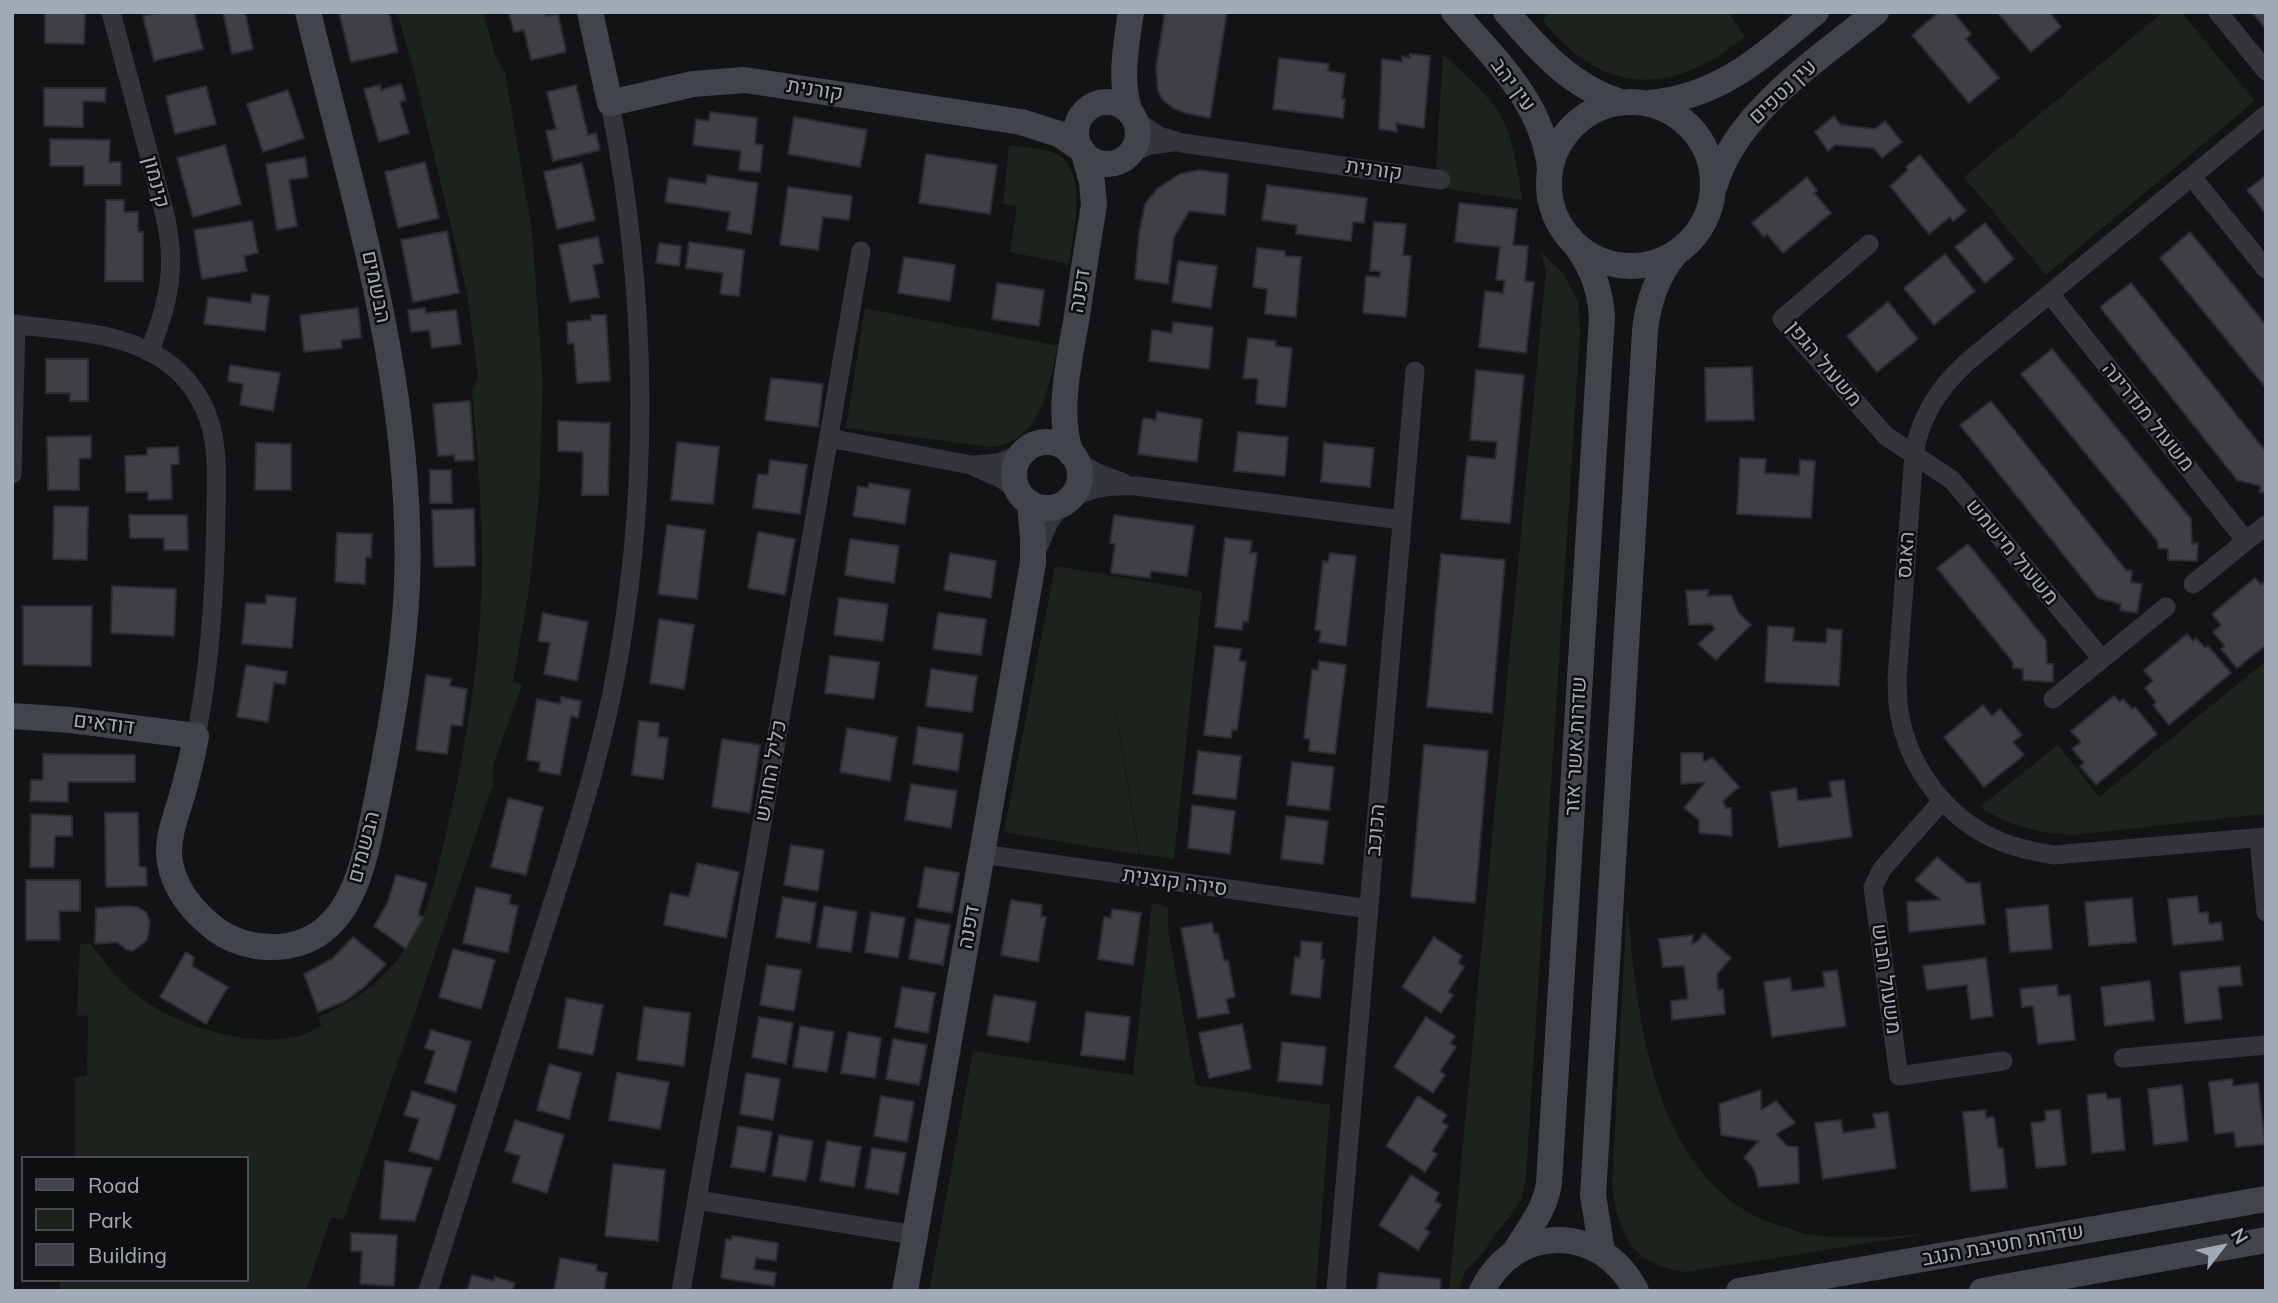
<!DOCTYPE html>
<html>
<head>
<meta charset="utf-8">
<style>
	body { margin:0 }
	#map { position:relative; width:2278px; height:1303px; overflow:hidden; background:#131315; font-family:Mulish,sans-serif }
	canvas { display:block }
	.frame { position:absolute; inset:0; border:14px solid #a3aab7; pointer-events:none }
	.legend { position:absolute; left:21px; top:1156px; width:228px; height:126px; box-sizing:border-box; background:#0e0e10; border:2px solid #4a4c53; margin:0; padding:9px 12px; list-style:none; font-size:21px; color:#a3aab7 }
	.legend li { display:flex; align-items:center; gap:14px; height:35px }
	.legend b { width:35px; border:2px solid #4a4c53 }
	.north { position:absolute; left:2187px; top:1212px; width:70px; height:70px; -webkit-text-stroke:5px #0e0e10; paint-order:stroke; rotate:58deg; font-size:19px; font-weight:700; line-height:28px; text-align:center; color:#a3aab7 }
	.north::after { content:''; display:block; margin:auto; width:24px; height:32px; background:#a3aab7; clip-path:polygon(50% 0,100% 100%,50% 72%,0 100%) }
</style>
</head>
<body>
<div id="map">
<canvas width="2278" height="1303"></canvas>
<div class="frame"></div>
<ul class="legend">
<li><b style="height:9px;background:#42444b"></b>Road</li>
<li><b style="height:19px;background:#1b231c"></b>Park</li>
<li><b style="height:19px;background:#3f4045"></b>Building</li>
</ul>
<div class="north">N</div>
</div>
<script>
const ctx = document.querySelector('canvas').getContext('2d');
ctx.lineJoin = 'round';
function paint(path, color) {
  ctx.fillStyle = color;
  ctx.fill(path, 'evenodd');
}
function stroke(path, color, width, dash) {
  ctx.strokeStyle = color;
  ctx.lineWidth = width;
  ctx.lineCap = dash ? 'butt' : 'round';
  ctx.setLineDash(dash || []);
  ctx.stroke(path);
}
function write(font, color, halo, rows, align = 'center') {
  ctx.font = font + ' Mulish,Heebo,sans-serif';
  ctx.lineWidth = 5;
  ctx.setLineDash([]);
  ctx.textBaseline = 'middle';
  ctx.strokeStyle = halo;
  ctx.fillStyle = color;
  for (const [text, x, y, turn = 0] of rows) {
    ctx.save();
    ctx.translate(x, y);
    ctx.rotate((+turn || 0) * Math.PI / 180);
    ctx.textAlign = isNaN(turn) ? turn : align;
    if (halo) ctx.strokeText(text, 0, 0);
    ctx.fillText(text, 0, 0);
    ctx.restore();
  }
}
const green = new Path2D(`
	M397 12H483L495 55 505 72 532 231 543 385 539 497 529 590 513 682 522 685 493 765V785L344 1219 331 1217 306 1291H60V1280H247V1158H75V1077L87 1076 88 1016 77 1015 80 944H91C106 965 121 984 142 999 181 1028 255 1049 303 1035 309 1033 316 1028 322 1025L318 1017C357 1001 385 979 408 945 431 911 437 869 447 829 467 742 482 651 482 561 482 504 477 448 472 391L478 377 467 293 414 72Z
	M1548 12H1728L1745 37C1671 96 1605 97 1543 21Z
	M2163 12H2181L2255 101 2046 275 1964 177Z
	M1443 54C1462 73 1495 99 1505 124 1515 148 1518 174 1522 200L1435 187Z
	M1009 145C1022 147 1039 148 1052 152 1091 166 1073 234 1069 264L1010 252 1017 206 1003 204Z
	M1540 251 1564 274 1578 301 1580 331 1526 1177 1521 1201 1480 1256 1465 1271 1459 1291H1449L1546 270Z
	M865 308 1058 346C1047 388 1043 442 990 447L846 428Z
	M1055 566 1202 591 1174 859 1140 854 1106 653 1139 855 1004 832Z
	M2266 661V814L2075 835C2041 834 2009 826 1980 807L2058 745 2099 797Z
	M1152 903 1168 907V929L1196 1085 1330 1105 1316 1291H929L973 1051 1133 1075Z
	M1627 906C1638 1014 1649 1159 1756 1217 1764 1221 1773 1223 1781 1226 1789 1228 1798 1232 1806 1234 1849 1241 1890 1237 1933 1233L1686 1272C1633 1266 1618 1235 1612 1185Z`);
const building = new Path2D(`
	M45 12H85L84 44 45 43Z
	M160 12H194L203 49 154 61 143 16Z
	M223 12H245L253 49 232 54Z
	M339 12H389L398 52 351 62Z
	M545 12 546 16 558 14 566 52 531 60 524 30 514 32 509 13Z
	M1165 12H1227L1210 118 1186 113 1173 108 1163 100 1158 91 1156 68Z
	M1939 12H1953L1971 34 1966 39 1999 78 1969 103 1912 35Z
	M1997 12H2049L2061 27 2031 52Z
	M2252 12H2266V29Z
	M1410 54 1430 56 1424 128 1396 123 1397 132 1379 129 1382 59 1402 62V56L1410 58Z
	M1279 58 1329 64 1328 71 1345 74 1342 99H1345L1343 118 1273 109Z
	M401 84 406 100 400 102 409 133 379 142 364 89 380 85 381 90Z
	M576 85 588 135 596 133 600 150 553 161 546 131 556 129 547 92Z
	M206 86 216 124 175 134 166 96Z
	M44 88H106L105 102 83 101V127L44 126Z
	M288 90 304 138 263 152 247 104Z
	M710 112 757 118 755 144 763 145 760 172 739 170 741 151 693 145 696 119 709 121Z
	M1834 116 1841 125 1875 129 1885 121 1902 142 1882 158 1874 148 1835 145 1828 151 1815 132Z
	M794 117 867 130 860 167 788 154Z
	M50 139 110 140 109 162H121V185H84V166H50Z
	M225 145 241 204 193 217 177 158Z
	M926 154 997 165 990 214 919 203Z
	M1920 155 1966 211 1953 221 1950 217 1929 234 1890 186 1908 170 1906 167Z
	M305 157 308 177 289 180 297 226 277 230 266 164Z
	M425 162 439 218 398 228 385 172Z
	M582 163 595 220 557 229 544 172Z
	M1199 170 1228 174 1225 215 1189 211 1174 237 1168 284 1135 279 1139 233 1145 204 1158 188 1180 174Z
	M707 175 758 183 751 234 727 230 730 212 665 202 669 178 706 184Z
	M2266 175V214L2247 190Z
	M1807 177 1817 190 1814 193 1831 213 1783 253 1767 234 1764 237 1752 223Z
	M1267 185 1367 198 1364 223 1353 222 1351 241 1296 234 1297 225 1262 220Z
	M788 187 852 196 849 220 823 217 818 250 780 245Z
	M106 200H124V212H138V232H143V281H105Z
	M1459 203 1517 209 1513 245 1528 246 1525 281 1534 282 1526 353 1479 347 1485 291 1503 293 1505 280H1496L1500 247 1455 242Z
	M252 221 258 253 244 256 247 271 202 279 194 230Z
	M1374 222 1406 224 1403 255 1411 256 1406 317 1363 313 1366 276 1380 277V271H1370Z
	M1985 223 2014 259 1985 283 1955 247Z
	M447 231 459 293 413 302 401 240Z
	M2190 232 2266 325V388L2160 258Z
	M598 237 603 263 593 265 599 297 570 302 559 245Z
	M689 242 744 250 739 296 720 294 723 273 686 268Z
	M659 243 681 246 679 266 656 263Z
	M1257 248 1285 251V256L1301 257 1296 317 1265 314 1267 289 1253 287Z
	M1945 254 1975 291 1934 325 1904 288Z
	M904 257 955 265 950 301 898 293Z
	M1178 261 1217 266 1211 308 1172 302Z
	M997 283 1044 290 1039 326 992 319Z
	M2131 283 2266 452V493L2259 492 2261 486 2237 480 2100 307Z
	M252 294 269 296 265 331 204 324 208 297 251 303Z
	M1888 302 1918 339 1877 372 1847 336Z
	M358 308 361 338 341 340 342 348 304 352 300 315Z
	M425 308 426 313 456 310 461 344 432 348 429 330 411 332 408 310Z
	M591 315H606L610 381 577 383 574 343 568 344 567 322 591 320Z
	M1173 322 1213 327 1209 369 1149 361 1152 330 1172 333Z
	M1248 338 1276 341 1275 346 1292 348 1286 407 1256 404 1258 379 1243 378Z
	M2052 349 2191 519 2192 544 2198 543 2197 561 2168 560V549L2158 548V542L2021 374Z
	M46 359H88V401H70V393H46Z
	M230 365 280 373 273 411 240 405 243 384 228 381Z
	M1752 367 1754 420 1706 421 1705 368Z
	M1476 370 1524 375 1510 523 1461 519 1467 456 1495 459 1497 442 1470 440Z
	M771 378 823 384 818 427 765 420Z
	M470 401 474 460 455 461 454 455 438 456 433 404Z
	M1991 401 2126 570 2132 571 2131 582 2142 584 2137 613 2120 610 2121 604 2098 598 1960 425Z
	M1157 412 1202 419 1197 462 1138 454 1143 418 1156 420Z
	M558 421 610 423 608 495H582L583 452 558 451Z
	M1238 432 1288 437 1285 476 1234 471Z
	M91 436V458L79 459V490H48L47 437Z
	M677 442 719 447 713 504 671 500Z
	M256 443 291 444V490H255Z
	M1324 443 1374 448 1370 487 1321 482Z
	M178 447 179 464 171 465 172 499 148 500V492H126L125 456 147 455V448Z
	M1740 458 1766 459 1765 473 1799 475 1800 460 1815 461 1811 518 1737 514Z
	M770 460 807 465 800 514 753 508 758 474 768 475Z
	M430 470H451L452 503H430Z
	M869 483 910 490 905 524 853 516 858 486 868 488Z
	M54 506 88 507 87 560 53 559Z
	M474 509 475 566 434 567 432 510Z
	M129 515H187L188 550H164V538H130Z
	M1114 515 1194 526 1187 576 1151 571 1150 578 1111 573 1115 544 1110 543Z
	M667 525 705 530 697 599 658 594Z
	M758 532 795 539 785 595 748 588Z
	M337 533 372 534 371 558 366 557 365 584 335 582Z
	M1225 538 1252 541 1250 553H1257L1248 622 1243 621 1242 630 1215 627Z
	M850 539 899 546 894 583 845 575Z
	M1968 544 2046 640 2047 664H2053V682L2023 680V669L2013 668V662L1937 568Z
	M950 553 996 561 991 598 944 590Z
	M1330 553 1356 556 1346 646 1319 642 1321 631 1315 630 1323 561 1328 562Z
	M1441 554 1505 560 1492 713 1427 707Z
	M2255 578 2261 585 2264 582 2266 584V645L2237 668 2221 649 2225 646 2213 632 2221 625 2212 614Z
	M112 586 176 589 174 636 111 633Z
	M1709 590 1707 596 1731 595 1738 612 1751 625 1716 660 1698 644 1715 629 1711 624 1689 625 1686 591Z
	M266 595 296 598 292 648 242 644 246 603 266 604Z
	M839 598 888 604 883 641 834 635Z
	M23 606H92L91 666 23 665Z
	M543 613 588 622 577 681 544 674 550 643 538 641Z
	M938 613 986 619 981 655 933 649Z
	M659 619 694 625 684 689 650 683Z
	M1768 626 1794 628 1793 641 1826 643 1827 629 1842 630 1839 686 1765 682Z
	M2187 634 2193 641 2196 638 2205 648 2208 646 2231 673 2169 725 2153 705 2156 702 2145 688 2153 681 2144 670Z
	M1215 646 1241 649 1239 661 1246 662 1237 730H1232L1231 738 1204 735Z
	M830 656 879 662 874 699 825 693Z
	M1319 661 1346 665 1335 754 1309 751 1310 739 1304 738 1312 670H1318Z
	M246 665 287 672 285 684 274 683 268 722 237 717Z
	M931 669 977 676 972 712 926 706Z
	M426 675 451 679 450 686 467 689 462 726 451 725 447 754 416 750Z
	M2114 696 2120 702 2123 699 2132 709 2135 707 2157 734 2096 785 2080 766 2084 763 2072 749 2081 742 2071 731Z
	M561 697 581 701 578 718 571 716 560 775 539 771 540 762 527 760 537 699 560 704Z
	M1983 705 1992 716 2000 709 2022 735 2013 742 2024 755 1984 787 1944 737Z
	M639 721 659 723 658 737 668 738 663 779 632 775Z
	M918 727 963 734 958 771 913 764Z
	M847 728 897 737 890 781 840 772Z
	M722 739 760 745 750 813 712 807Z
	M1424 745 1488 751 1475 903 1411 897Z
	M1198 751 1241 756 1236 799 1193 794Z
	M1681 753H1703V762L1713 758 1739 787 1723 801 1726 808H1731L1732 836 1699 833V820L1684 808 1705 782 1681 784Z
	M43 754 135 755V782H68V802L30 801 31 780H43Z
	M1292 762 1334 767 1329 810 1287 805Z
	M1844 780 1852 837 1779 847 1771 792 1796 788 1798 801 1832 797 1829 782Z
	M911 784 957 791 951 828 905 820Z
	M508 798 543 807 526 875 491 867Z
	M1192 805 1235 811 1230 854 1188 848Z
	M105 813H138L139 867H146L147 886 106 887Z
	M31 814 72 816V836H55L54 867H30Z
	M1286 816 1328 821 1323 864 1281 859Z
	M791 845 824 850 818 891 784 885Z
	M1937 857 1968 883H1980L1985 924 1909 932 1907 902 1941 900 1915 880Z
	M697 863 739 872 726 938 664 925 670 893 689 897Z
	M925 867 959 873 952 913 918 907Z
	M396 875 427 883 418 916 423 917 406 949 374 926 388 902Z
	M26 880H80V911H59L60 940H26Z
	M476 887 511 895 509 904 518 906 508 953 463 943Z
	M2197 896 2199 913 2208 912 2209 924 2221 922 2223 940 2173 945 2168 899Z
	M783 897 816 903 810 943 776 937Z
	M2132 898 2136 942 2089 946 2085 902Z
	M1011 900 1042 905 1041 917H1046L1038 962 1001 955Z
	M2048 905 2052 949 2010 952 2006 909Z
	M126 906 137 907 146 912 150 922 147 940 133 951 127 950 117 942 95 944 96 908Z
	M824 906 857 912 851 952 817 947Z
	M1112 909 1141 913 1133 965 1098 959 1104 917 1111 918Z
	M871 912 905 918 898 958 865 952Z
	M916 919 950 925 943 965 909 959Z
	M1212 923 1214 934 1218 933 1224 961 1228 960 1235 997 1226 999 1229 1013 1198 1018 1181 928Z
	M1704 934 1731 958 1717 974 1718 990 1723 989 1725 1014 1672 1020 1671 1001 1688 999 1684 966 1663 967 1659 939 1693 935 1692 944 1697 942Z
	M353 937 386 964 364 987 345 1001 318 1012 304 974 332 959Z
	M1434 937 1462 956 1458 963 1464 967 1448 992 1453 995 1441 1013 1402 987Z
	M1301 941 1322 943 1321 959H1324L1320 998 1291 994 1295 957 1300 958Z
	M453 949 495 960 481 1009 439 997Z
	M186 952 194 957 192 966 228 987 206 1024 160 997Z
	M1986 958 1993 1016 1971 1019 1967 985 1927 990 1923 966Z
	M767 965 801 970 794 1011 760 1005Z
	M2240 966 2242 985 2218 987 2222 1019 2185 1023 2180 972Z
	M1837 970 1846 1026 1772 1037 1764 982 1790 978 1792 991 1825 987 1823 972Z
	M2150 981 2154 1020 2105 1026 2101 987Z
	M2057 985 2058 996 2070 995 2075 1040 2038 1044 2033 1006 2022 1007 2020 989Z
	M902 987 935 993 928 1033 895 1027Z
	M994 995 1036 1002 1029 1042 987 1035Z
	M567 998 603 1005 593 1055 558 1048Z
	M644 1007 690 1013 684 1066 637 1060Z
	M1086 1012 1130 1017 1125 1060 1081 1055Z
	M759 1017 793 1023 786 1064 752 1057Z
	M1426 1017 1455 1036 1450 1043 1456 1047 1440 1071 1445 1075 1433 1093 1394 1067Z
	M1242 1024 1251 1069 1209 1078 1199 1033Z
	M800 1026 834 1032 827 1072 793 1067Z
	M431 1030 471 1042 456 1092 425 1083 435 1051 425 1048Z
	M848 1032 881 1038 875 1078 841 1073Z
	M893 1039 927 1045 919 1085 886 1079Z
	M1282 1042 1326 1047 1322 1085 1278 1081Z
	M549 1064 581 1073 569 1119 537 1110Z
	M617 1073 669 1082 660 1129 609 1120Z
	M746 1073 780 1079 773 1120 740 1114Z
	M2232 1079 2233 1086 2258 1083 2265 1144 2236 1147 2234 1132 2215 1134 2209 1082Z
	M2182 1085 2188 1141 2154 1145 2148 1089Z
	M1761 1090V1110L1776 1101 1795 1123 1776 1134 1787 1146 1798 1147 1799 1183 1759 1187 1754 1169 1744 1157 1759 1141 1721 1135 1719 1104Z
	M412 1091 456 1105 439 1160 409 1151 419 1119 404 1115Z
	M2106 1093 2107 1099 2120 1098 2125 1150 2092 1153 2087 1095Z
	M881 1096 914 1102 907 1142 874 1136Z
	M1418 1096 1447 1115 1442 1122 1448 1126 1432 1151 1437 1154 1425 1172 1386 1146Z
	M1985 1110 1986 1118 1994 1117 1998 1148H2003L2007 1188 1971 1191 1963 1112Z
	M2060 1110 2066 1165 2036 1168 2031 1123 2046 1121 2045 1111Z
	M1888 1112 1896 1168 1823 1179 1815 1123 1841 1120 1843 1133 1876 1128 1873 1114Z
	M515 1120 564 1135 547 1193 512 1182 520 1156 505 1151Z
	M738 1126 772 1132 765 1172 731 1167Z
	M779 1135 813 1141 806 1181 772 1176Z
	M827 1141 861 1147 854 1187 820 1181Z
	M872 1148 906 1153 898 1194 865 1188Z
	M385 1161 432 1168 415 1221 380 1219Z
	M613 1164 665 1170 658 1241 605 1236Z
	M1411 1175 1439 1193 1435 1201 1441 1205 1425 1229 1430 1232 1418 1250 1379 1225Z
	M351 1233 397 1235 394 1286 360 1284 362 1251H351Z
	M732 1236 778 1243 776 1261 756 1258 754 1269 776 1273 774 1286 721 1278 726 1239 731 1240Z
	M560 1258 597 1265 596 1271 607 1273 604 1291H554Z
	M1379 1273 1441 1279 1440 1291H1377Z
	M472 1275 494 1281 495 1277 515 1283 512 1291H467Z`);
const street = new Path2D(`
	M111 12 165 215C177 267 169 303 149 352
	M2218 12 2266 71
	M2266 115 1966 363C1938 389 1920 417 1914 454L1897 679C1898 689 1897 701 1899 711 1908 768 1948 821 2002 842 2019 849 2036 852 2054 855L2266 837
	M1134 119 1159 136 1182 143 1441 180
	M1131 153 1150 145 1174 142
	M2192 177 2266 269
	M1869 244 1782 319 1886 436 1952 480 2102 659
	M2050 294 2246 541
	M12 324C62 331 116 330 161 358 183 372 200 394 209 420 219 450 216 483 216 514 215 588 211 663 196 736
	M829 438 971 465 1002 479 1019 492
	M1074 458C1087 470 1105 476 1122 482
	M975 465 998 463 1021 454
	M12 474 16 324
	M1068 500C1091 487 1111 485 1136 486L1402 520
	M1036 552 1050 520 1064 503
	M2193 584 2266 525
	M2053 699 2166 607
	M1942 801 1882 869 1873 887 1899 1076 2003 1061
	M2259 838 2266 912
	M982 854 1369 909
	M2123 1058 2266 1045
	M697 1200 915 1235
	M1336 1290 1415 371
	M428 1291C463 1180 499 1069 535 958 563 871 593 784 612 693 651 500 648 296 610 103
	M681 1291 861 251`);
const secondary = new Path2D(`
	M590 12 610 103 693 84 745 80 1021 122 1059 134 1081 149
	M1454 12C1496 60 1542 102 1550 168
	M1506 12C1539 50 1570 86 1620 102
	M1549 184a82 82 0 1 1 164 0a82 82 0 1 1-164 0Z
	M1076 133a31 31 0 1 1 62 0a31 31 0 1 1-62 0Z
	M1650 103C1722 96 1762 56 1816 12
	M1130 113C1119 80 1126 46 1131 12
	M1715 185C1736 112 1819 59 1876 12
	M1014 475a33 33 0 1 1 66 0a33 33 0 1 1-66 0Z
	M1071 454C1056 414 1070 357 1077 316 1082 279 1088 242 1094 205L1092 182 1084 153
	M12 716 71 720 196 736C193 755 188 774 183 792 178 811 168 834 169 854 171 884 188 906 209 924 230 943 260 950 287 946 355 935 365 856 377 799 391 728 404 657 407 584 414 388 354 201 308 12
	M1602 1251 1593 1195 1645 331C1648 302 1656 277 1675 254
	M1515 1252C1528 1229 1545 1211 1549 1183L1602 317C1600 286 1590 262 1570 238
	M905 1291 1033 563V538L1030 503
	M1482 1291C1515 1222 1602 1224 1636 1291
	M1739 1291 2266 1199
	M1982 1291 2266 1240`);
const streetNames = [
	["עין יהב",1513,85,54],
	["קורנית",815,90,9],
	["עין נטפים",1783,92,-43],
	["קורנית",1374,170,8],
	["קינמון",156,182,75],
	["הבשמים",376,287,78],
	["דפנה",1080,291,-81],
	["משעול הגפן",1824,364,50],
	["משעול מנדרינה",2148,417,51],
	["משעול מישמש",2012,552,50],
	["האגס",1906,555,-86],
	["דודאים",104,724,7],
	["שדרות אשר אזר",1576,746,-87],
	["כליל החורש",771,771,-80],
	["הכוכב",1376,830,-85],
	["הבשמים",364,847,-75],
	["סירה קוצנית",1175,882,8],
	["דפנה",969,927,-80],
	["משעול חבוש",1886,979,82],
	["שדרות חטיבת הנגב",2003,1245,-10]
];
paint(green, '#1b231c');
paint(building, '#3f4045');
stroke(building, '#2d2d31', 2);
stroke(street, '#34353a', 19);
stroke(secondary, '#42444b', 26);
write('21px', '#a3aab7', '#0e0e10', streetNames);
</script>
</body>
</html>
